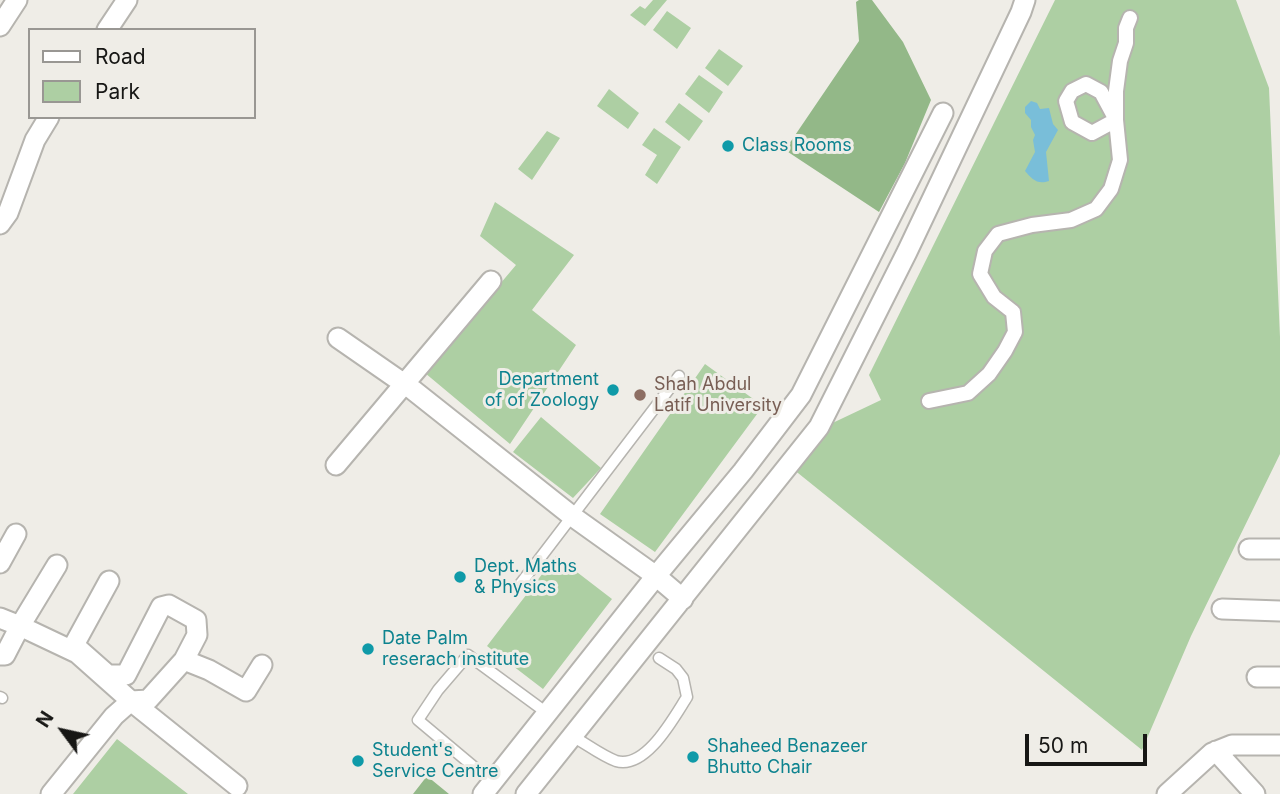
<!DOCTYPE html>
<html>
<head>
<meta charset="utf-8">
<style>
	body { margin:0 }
	#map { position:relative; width:1280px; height:794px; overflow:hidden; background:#efede7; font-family:Inter,sans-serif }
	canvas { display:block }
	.legend { position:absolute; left:28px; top:28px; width:228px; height:91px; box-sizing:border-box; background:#efede7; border:2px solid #999793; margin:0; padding:9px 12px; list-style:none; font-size:21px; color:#171715 }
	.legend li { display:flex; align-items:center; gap:14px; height:35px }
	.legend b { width:35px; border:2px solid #999793 }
	.north { position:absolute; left:28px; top:696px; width:70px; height:70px; -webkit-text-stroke:5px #efede7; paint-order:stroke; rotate:303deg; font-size:19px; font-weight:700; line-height:28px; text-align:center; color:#171715 }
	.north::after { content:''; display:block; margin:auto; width:24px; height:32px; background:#171715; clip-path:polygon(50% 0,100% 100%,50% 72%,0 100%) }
	.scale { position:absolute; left:1025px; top:734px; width:122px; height:32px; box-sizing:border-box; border:4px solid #171715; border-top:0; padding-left:9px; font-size:21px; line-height:24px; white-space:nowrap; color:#171715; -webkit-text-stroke:5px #efede7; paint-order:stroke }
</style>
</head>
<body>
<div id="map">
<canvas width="1280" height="794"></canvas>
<ul class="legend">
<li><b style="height:9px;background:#fff"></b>Road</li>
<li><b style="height:19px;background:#adcfa3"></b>Park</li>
</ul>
<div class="north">N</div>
<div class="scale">50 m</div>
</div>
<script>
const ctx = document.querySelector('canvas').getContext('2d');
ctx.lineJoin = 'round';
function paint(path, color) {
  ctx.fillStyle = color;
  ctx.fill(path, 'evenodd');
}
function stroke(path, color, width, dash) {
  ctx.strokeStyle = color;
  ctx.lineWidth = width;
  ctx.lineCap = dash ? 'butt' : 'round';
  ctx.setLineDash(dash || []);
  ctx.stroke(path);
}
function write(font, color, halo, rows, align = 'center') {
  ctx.font = font + ' Inter,sans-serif';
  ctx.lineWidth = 6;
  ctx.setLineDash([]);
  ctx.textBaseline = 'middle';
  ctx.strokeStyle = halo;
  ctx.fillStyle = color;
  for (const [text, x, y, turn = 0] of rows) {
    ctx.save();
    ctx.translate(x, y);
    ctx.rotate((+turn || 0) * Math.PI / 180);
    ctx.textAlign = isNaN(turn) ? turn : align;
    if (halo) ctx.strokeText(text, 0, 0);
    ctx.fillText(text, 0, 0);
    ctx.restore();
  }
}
const green = new Path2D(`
	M653 0H667L645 26 630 15 640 6 645 9Z
	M1055 0H1236L1269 88 1280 337V454L1191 636 1142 750 793 469 822 428 881 400 869 375Z
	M667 11 691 28 677 49 653 30Z
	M719 49 743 66 728 86 705 68Z
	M699 75 723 92 709 113 685 94Z
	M609 89 639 113 628 129 597 106Z
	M679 103 703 121 689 141 665 122Z
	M654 128 681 147 657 184 645 175 657 155 642 145Z
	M547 131 560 138 532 180 518 169Z
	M495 202 574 255 532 310 576 345 510 444 425 373 516 265 480 236Z
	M705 364 763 406 655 552 600 514Z
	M541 417 601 468 573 498 513 452Z
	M556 556 612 599 543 689 487 646Z
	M117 739 188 794H73Z`);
const forest = new Path2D(`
	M859 0H872L903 42 931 100 905 163 879 212 785 150 859 41 856 2Z
	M427 776 449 794H413Z`);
const water = new Path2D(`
	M1031 101 1037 103 1040 109 1049 108 1053 124 1058 130 1046 152 1049 181C1037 185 1032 179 1025 171L1035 152 1033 140 1035 135 1031 127V120L1025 113V107Z`);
const service = new Path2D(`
	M518 587 679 376
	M0 697 2 698
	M572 736C585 743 602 756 616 761 646 770 674 717 687 697L683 678 676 669 659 658
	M492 782 418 720 438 690 468 655 547 713`);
const pedestrian = new Path2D(`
	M929 401 968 393 989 374 1005 351 1015 332 1013 312 994 297 980 274 985 251 998 234 1032 225 1071 220 1096 209 1111 189 1120 160 1116 120 1101 92 1086 84 1072 91 1066 101 1072 122 1092 133 1116 120V91L1120 61 1126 43V28L1130 18`);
const minor = new Path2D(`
	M0 26 17 0
	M107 30 127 0
	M0 224 8 213 35 140 49 117
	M338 338 413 390 572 516 656 576 683 599
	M336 465 491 281
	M1249 549H1280
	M0 563 16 534
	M109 581 74 645 108 675H126L161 607 169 605 196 620 197 635 184 660
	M1222 609 1280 611
	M0 618 20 626 5 655H0
	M1257 677H1280
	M131 701 148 700 184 660 209 670 246 691 262 665
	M131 701 237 786
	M1216 751 1255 794
	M51 794 114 716 131 701 77 653 20 626 57 565
	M483 794 656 576 743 471 801 395 943 113
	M526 794 819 427 907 252 1021 12 1025 0
	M1167 794 1212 753 1232 745H1280`);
const markers = [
	[728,146,7,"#0f9aa8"],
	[613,390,7,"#0f9aa8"],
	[640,395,7,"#8d6e63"],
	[460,577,7,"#0f9aa8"],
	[368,649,7,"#0f9aa8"],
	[693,757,7,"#0f9aa8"],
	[358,761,7,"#0f9aa8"]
];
const cultureNames = [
	["Class Rooms",742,146],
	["Department",599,380,"right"],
	["of of Zoology",599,401,"right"],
	["Dept. Maths",474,567],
	["& Physics",474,588],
	["Date Palm",382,639],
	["reserach institute",382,660],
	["Shaheed Benazeer",707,747],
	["Bhutto Chair",707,768],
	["Student's",372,751],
	["Service Centre",372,772]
];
const educationNames = [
	["Shah Abdul",654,385],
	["Latif University",654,406]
];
paint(green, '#adcfa3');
paint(forest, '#93b888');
paint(water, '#79bed9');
stroke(service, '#b6b4af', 13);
stroke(pedestrian, '#b6b4af', 18);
stroke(minor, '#b6b4af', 23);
stroke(service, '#fff', 10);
stroke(pedestrian, '#fff', 14);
stroke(minor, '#fff', 19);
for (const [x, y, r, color] of markers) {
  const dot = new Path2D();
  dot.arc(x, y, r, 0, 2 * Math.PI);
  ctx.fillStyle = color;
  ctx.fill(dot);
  stroke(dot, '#efede7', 2.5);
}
write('18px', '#0d838f', '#efede7', cultureNames, 'left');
write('18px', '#785e54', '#efede7', educationNames, 'left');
</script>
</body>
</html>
